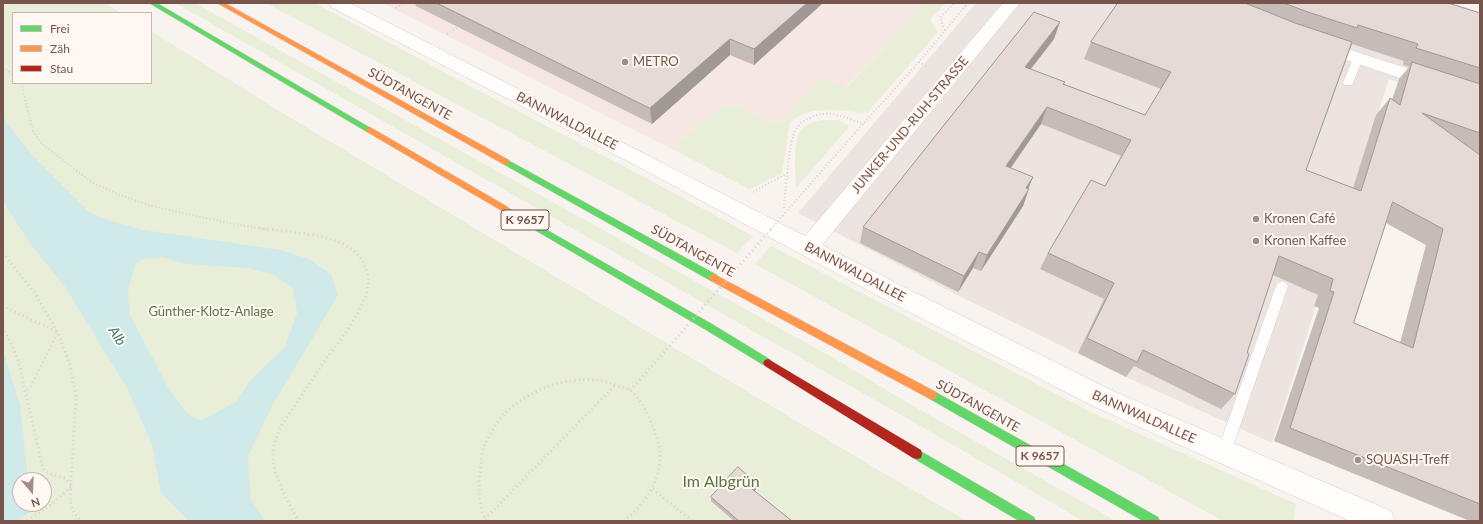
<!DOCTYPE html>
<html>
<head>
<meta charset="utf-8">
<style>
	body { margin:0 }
	#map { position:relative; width:1483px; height:524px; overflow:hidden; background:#f8f3ee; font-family:Lato,sans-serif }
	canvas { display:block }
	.frame { position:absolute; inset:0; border:4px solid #77554d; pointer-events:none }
	.legend { position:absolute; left:12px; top:12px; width:140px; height:72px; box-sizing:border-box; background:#fff7f1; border:1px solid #c9b6af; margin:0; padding:5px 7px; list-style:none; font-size:12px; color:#77554d }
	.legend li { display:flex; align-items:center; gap:8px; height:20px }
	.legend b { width:20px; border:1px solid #c9b6af }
	.north { position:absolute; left:12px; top:472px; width:40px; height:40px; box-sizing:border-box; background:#fff7f1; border:1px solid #c9b6af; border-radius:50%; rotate:161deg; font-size:11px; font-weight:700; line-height:16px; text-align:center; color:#77554d }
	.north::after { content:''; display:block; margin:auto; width:14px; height:18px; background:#a48c85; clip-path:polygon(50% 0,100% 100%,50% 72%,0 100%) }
</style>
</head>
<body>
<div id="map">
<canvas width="1483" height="524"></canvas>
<div class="frame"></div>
<ul class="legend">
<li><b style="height:5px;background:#63d668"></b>Frei</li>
<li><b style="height:5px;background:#ff974d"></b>Zäh</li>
<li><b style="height:5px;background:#b3261e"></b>Stau</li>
</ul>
<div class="north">N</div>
</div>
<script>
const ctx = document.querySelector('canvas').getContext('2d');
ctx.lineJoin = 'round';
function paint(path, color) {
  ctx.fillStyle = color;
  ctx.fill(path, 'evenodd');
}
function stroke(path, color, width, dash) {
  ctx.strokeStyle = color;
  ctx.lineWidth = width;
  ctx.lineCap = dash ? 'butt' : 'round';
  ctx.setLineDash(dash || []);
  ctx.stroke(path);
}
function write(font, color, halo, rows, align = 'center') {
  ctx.font = font + ' Lato,sans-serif';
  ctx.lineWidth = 4;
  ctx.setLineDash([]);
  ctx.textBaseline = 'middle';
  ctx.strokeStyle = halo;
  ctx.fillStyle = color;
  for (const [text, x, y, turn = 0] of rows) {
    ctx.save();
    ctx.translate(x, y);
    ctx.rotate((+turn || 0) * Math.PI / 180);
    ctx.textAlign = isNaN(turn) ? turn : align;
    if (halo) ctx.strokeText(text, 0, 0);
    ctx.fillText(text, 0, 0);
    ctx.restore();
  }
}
const commercial = new Path2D(`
	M382 3H925L845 88 824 78 777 125 735 105 718 108 672 149Z`);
const industrial = new Path2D(`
	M976 3H1380L1480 109 1389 79 1272 443 1126 377 957 295 798 213Z`);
const green = new Path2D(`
	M3 3H105L121 13H13V83H151V31L286 115 880 471 967 521H3ZM20 480H44V504H20Z
	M175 3H195L837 360 908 403 1116 521H1083L917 424Z
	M266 3H315L468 85 650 180 753 236 737 253Z
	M925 3H945L930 20 938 32 867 113C842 111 811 104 790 122L782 173 759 185 749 189 672 149 718 108 735 105 777 125 824 78 846 88Z
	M824 120H838L848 125V128L796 188C796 171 791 140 804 127 809 122 818 121 824 120Z
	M771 246 1091 412 1296 504 1294 521H1223L755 264Z`);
const water = new Path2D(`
	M3 115 7 123 31 154 88 211 107 220 144 230 280 250 309 259 331 274 338 295 272 406 248 456 251 500 265 521H189L161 493 152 444 128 390 66 288 32 246 3 202ZM163 257 186 264 248 268 274 275 293 288 297 313 285 347 250 381 236 402 202 420 194 418 184 410 170 391 130 315 128 289 136 263 143 259Z
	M3 350 20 405 28 478 38 480H20V504H43L16 521H3Z`);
const pathFar1 = new Path2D(`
	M396 8 404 3
	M945 30 940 18 954 3
	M447 34 458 27
	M919 62 928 67
	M3 67 13 75
	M21 83 33 131 41 143 90 181 117 194 152 206 233 224 266 229
	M855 133 919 62 968 3
	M753 192 787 173
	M784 208C785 193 789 140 796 129 801 121 813 115 822 114 836 112 851 120 864 124`);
const path = new Path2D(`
	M259 228C285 232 320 233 343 244 360 252 369 267 368 285 366 310 335 346 321 366 308 386 295 405 282 425 279 432 276 438 274 445 268 469 288 501 298 521
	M3 253 34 292 58 332 70 366 76 397 70 501 74 513 81 521
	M3 305 8 309 58 332 31 386 25 392
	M3 327 18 359 43 469 50 474 65 478 72 486 51 505 27 521
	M630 390 640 380
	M653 489 692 521
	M485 519 615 385
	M486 521C479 508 478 488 480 474 481 465 481 452 485 444 489 436 498 420 505 413 531 388 577 371 613 384 618 386 626 387 630 390 644 401 655 430 659 446 665 475 646 504 624 521`);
const lane = new Path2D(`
	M1358 55 1363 58 1353 83 1352 85H1344L1343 83 1353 58Z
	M1282 281 1286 283 1288 286 1231 452 1229 457 1224 459 1219 457 1217 452 1276 286 1278 283Z`);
const street = new Path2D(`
	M329 3H350L805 236 1003 3H1020L822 245 906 288 1113 391 1391 511 1395 521H1350L1095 407 890 302 637 166 331 7Z
	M1320 40 1480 92V105L1314 49 1311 45 1314 41Z`);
const fast = new Path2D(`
	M149 3H157L374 130 373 132H367Z
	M506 159 717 275 719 278 717 281H711L503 164 502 162Z
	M505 206 712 324 771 360 773 363 771 366 768 367 765 366 706 330 502 211 501 209 502 207Z
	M932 390 1158 517 1160 521H1143L928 398 927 395 928 392Z
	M917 449 1034 517 1036 521H1019L913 458 912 454 913 450Z`);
const slow = new Path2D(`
	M217 3H225L509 160 510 162 506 165 503 164Z
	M370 127 508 207 509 209 508 211H502L367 132 366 130Z
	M714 274 936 392 937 395 936 398 932 400 928 398 711 281 709 278 711 275Z`);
const jam = new Path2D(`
	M768 359 921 450 922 454 921 458 917 459 913 458 765 366 763 363 765 360Z`);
const rail = new Path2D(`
	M1448 3 1480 13`);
const pathBridgeFar1 = new Path2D(`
	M771 229 855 133`);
const pathBridge = new Path2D(`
	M640 380 772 228`);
const wall = new Path2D(`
	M415 3H823L754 65 730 55 652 124 416 6Z
	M1118 3H1448L1480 13V521H1470L1274 441 1319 308 1314 306 1318 295 1273 275 1247 353 1235 394 1221 409 1134 366 1126 377 1078 353 1104 299 1040 269 1048 253 1105 186 1121 156 1041 124 1011 168 1033 177 1028 189 1023 206 981 271 973 268 958 292 860 243 863 227 1054 39 1031 69 1065 82 1064 84 1145 115 1161 89 1084 59 1091 42ZM1352 44 1404 61 1403 65 1409 67 1399 79 1392 100 1390 98 1376 115 1353 188 1306 170ZM1386 223 1426 245 1400 343 1354 323Z
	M757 484V488L754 491 792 521H734L711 501V497Z`);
const shadedWall = new Path2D(`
	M807 3H823L754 65V49Z
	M1060 22 1054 39 1019 84 1025 67Z
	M730 39V55L652 124 650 108Z
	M1047 107 1041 124 1000 183 1006 166Z
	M1033 177 1026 194V188Z
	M1029 189 1023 206 981 271 987 255Z
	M979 252 973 268 958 292 964 276Z
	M757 484V488L752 494V489Z`);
const building = new Path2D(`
	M437 3H807L754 49 730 39 650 108Z
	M1118 3H1245L1295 23 1352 42 1306 170 1361 191 1390 98 1400 105 1412 62 1480 84V133L1422 113 1480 155V504L1290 428 1334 292 1330 291 1333 279 1279 256 1247 353 1249 354 1235 394 1143 350 1137 362 1087 338 1114 283 1048 253 1091 180 1105 186 1131 140 1047 107 1006 166 1033 177 1026 188 1029 189 987 255 979 252 964 276 863 227 1034 12 1060 22 1025 67 1065 82 1063 84 1145 115 1171 72 1091 42ZM1393 202 1443 229 1413 348 1354 323Z
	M1284 3H1448L1480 13V68L1416 48 1418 44 1358 25 1357 28 1308 12Z
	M738 467 757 484 752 489 792 521H739L711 497Z`);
const markers = [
	[625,62,4,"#a48c85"],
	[1256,219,4,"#a48c85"],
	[1256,241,4,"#a48c85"],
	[1358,460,4,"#a48c85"]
];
const shields = [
	[525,220,48],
	[1040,456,48]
];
const shieldNames = [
	["K 9657",525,220],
	["K 9657",1040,456]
];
const poiNames = [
	["METRO",633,62],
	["Kronen Café",1264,219],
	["Kronen Kaffee",1264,241],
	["SQUASH-Treff",1366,460]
];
const streetNames = [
	["SÜDTANGENTE",410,94,29],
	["BANNWALDALLEE",567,121,27],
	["JUNKER-UND-RUH-STRASSE",910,125,-50],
	["SÜDTANGENTE",693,251,29],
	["BANNWALDALLEE",855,272,28],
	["SÜDTANGENTE",978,406,29],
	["BANNWALDALLEE",1144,417,24]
];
const parkNames = [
	["Günther-Klotz-Anlage",211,312]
];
const waterNames = [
	["Alb",117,336,57]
];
const nearParknames = [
	["Im Albgrün",721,482]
];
paint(commercial, '#f7e7e2');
paint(industrial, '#ece4e0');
paint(green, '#e9eed9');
paint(water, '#cfeae8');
stroke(lane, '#d7ceca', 1);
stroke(street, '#d7ceca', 1);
stroke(fast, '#d9cfcb', 1);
stroke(slow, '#d9cfcb', 1);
stroke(jam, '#d9cfcb', 1);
stroke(pathFar1, '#dad1d0', 2, [1, 2.5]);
stroke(path, '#dad1d0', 3, [1, 3.5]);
paint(lane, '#fefdfc');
paint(street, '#fefdfc');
paint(fast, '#63d668');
paint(slow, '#ff974d');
paint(jam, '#b3261e');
stroke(rail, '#e5e3e6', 2.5, [5, 3.5]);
stroke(pathBridgeFar1, '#dad1d0', 2, [1, 2.5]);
stroke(pathBridge, '#dad1d0', 3, [1, 3.5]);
paint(wall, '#c5bbb7');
paint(shadedWall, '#a09995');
paint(building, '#e5dad5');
stroke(building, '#a09995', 1);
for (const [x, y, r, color] of markers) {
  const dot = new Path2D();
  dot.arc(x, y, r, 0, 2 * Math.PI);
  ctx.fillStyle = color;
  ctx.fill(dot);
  stroke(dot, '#fff7f1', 1.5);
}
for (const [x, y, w] of shields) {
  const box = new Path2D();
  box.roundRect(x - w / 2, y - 10, w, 20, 3);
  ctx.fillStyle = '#fff7f1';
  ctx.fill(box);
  stroke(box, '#77554d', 1);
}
write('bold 12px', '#77554d', null, shieldNames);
write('13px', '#77554d', '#fff7f1', poiNames, 'left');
write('13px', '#77554d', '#fff7f1', streetNames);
write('13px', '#5a7742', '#fff7f1', parkNames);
write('italic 14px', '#407c7c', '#fff7f1', waterNames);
write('16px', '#5a7742', '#fff7f1', nearParknames);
</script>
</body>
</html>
